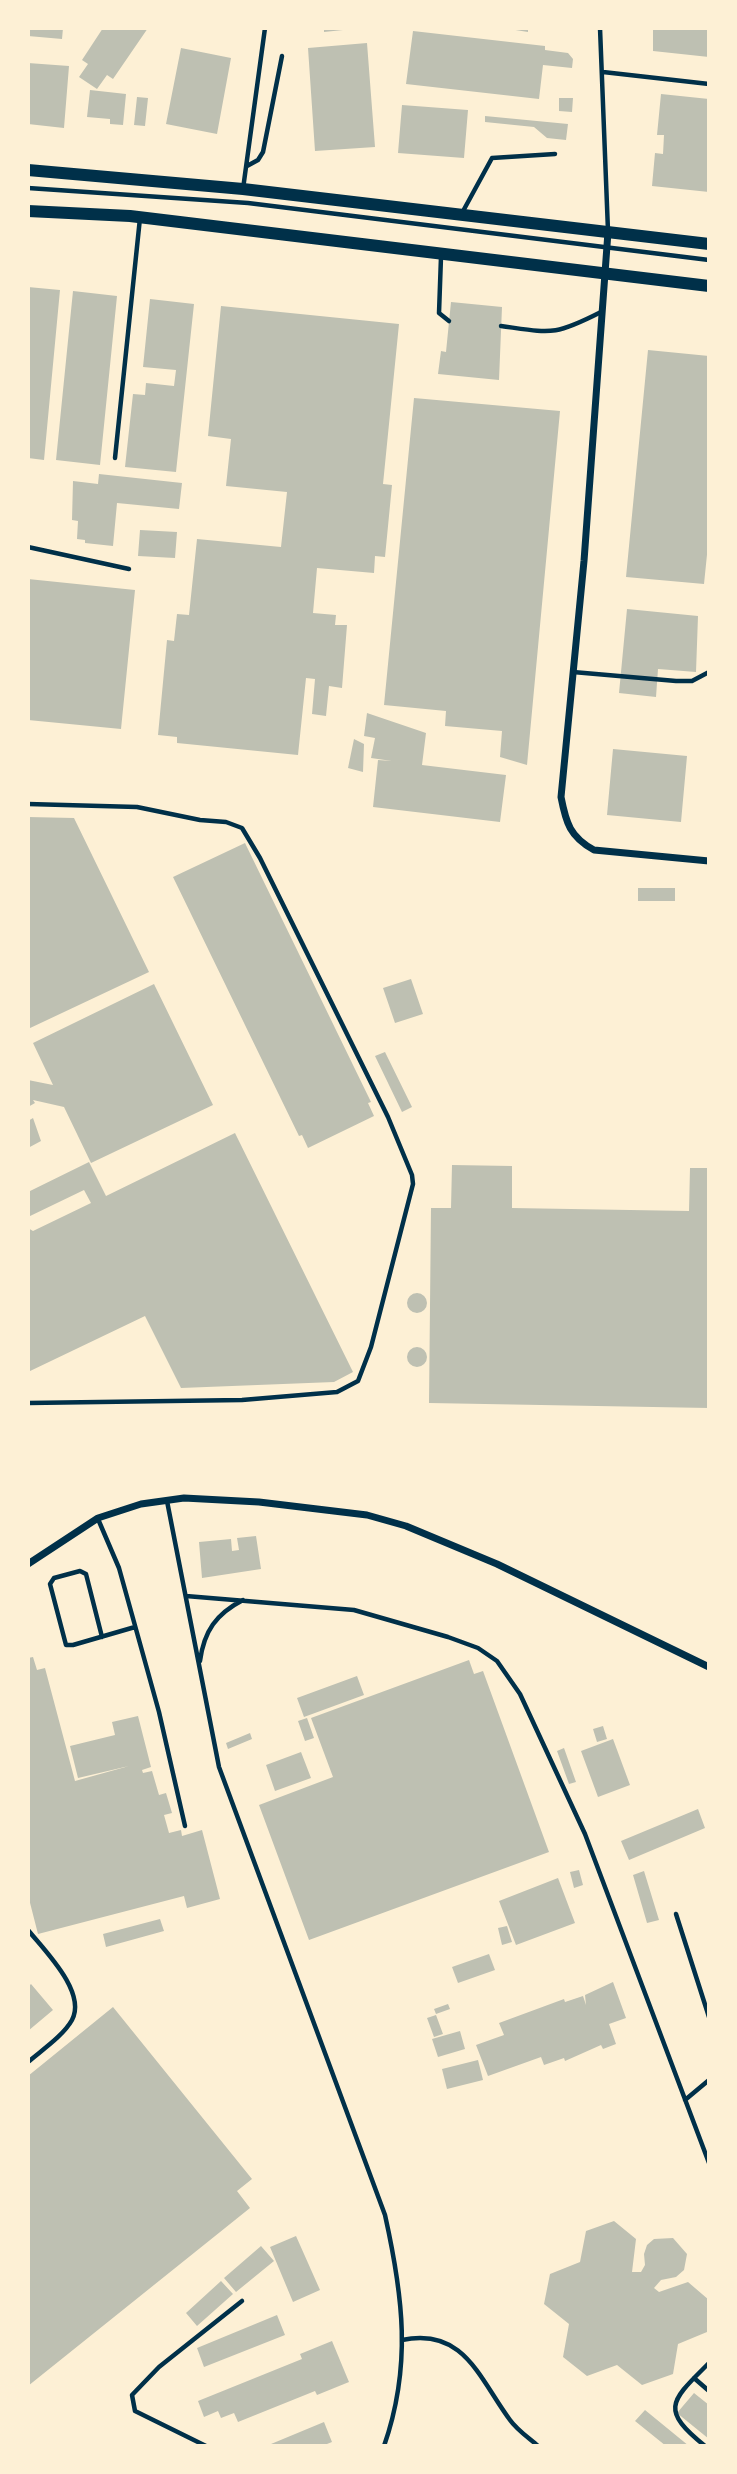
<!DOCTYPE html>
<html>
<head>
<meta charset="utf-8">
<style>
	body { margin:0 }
	#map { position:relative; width:737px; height:2474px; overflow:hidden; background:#fdf0d5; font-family:Arial,sans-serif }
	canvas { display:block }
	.frame { position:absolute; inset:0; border:30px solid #fdf0d5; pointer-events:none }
</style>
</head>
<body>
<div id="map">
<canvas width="737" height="2474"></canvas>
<div class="frame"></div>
</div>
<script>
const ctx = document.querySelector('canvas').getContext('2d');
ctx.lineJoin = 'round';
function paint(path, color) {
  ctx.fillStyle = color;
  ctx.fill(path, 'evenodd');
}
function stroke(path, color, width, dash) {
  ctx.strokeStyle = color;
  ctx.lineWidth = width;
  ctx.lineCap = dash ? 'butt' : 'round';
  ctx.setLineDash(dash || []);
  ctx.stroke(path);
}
const building = new Path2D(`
	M28 28H63L62 39 28 36Z
	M103 28H148L113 79 107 75 97 89 79 77 88 64 82 60Z
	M324 28H342L343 30 324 32Z
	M503 28H528V32Z
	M653 28H709V57L653 51Z
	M413 31 545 46V50L568 53 573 59 572 68 543 65 539 99 406 84Z
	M367 43 375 147 315 151 308 48Z
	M181 48 231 58 217 134 166 124Z
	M28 63 69 66 64 128 28 124Z
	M90 90 126 94 123 125 110 124V119L87 117Z
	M661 94 709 99V192L652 186 655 153 663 154 664 135H657Z
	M137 97 148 98 145 126 134 125Z
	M559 98H573L572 112 559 111Z
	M402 105 468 110 464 158 398 153Z
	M485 116 568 124 566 140 547 138 534 127 485 122Z
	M28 287 60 290 44 460 28 458Z
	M73 291 117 296 100 465 56 460Z
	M150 299 194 304 176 472 125 467 133 394 145 395 146 383 174 386 176 370 143 367Z
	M451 302 502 307 499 380 438 374 441 351 446 352Z
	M221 306 399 324 383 484 392 485 385 557 375 556 374 573 317 568 313 613 336 615 335 625H347L342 688 329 686 326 716 312 714 315 679 306 678 298 755 177 743V737L158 735 167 640 174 641 177 614 189 615 197 539 281 547 287 492 226 486 231 439 208 436Z
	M648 350 709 356V535L704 584 626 577Z
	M414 398 560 411 527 765 500 757 502 731 445 726 446 711 384 705Z
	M99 474 182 483 179 509 117 503 113 546 85 543V540L77 539 78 521 72 520 73 481 98 484Z
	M140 530 177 532 175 558 138 556Z
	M28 579 135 590 121 729 28 720Z
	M627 609 698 616 696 672 658 669 656 697 619 693Z
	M367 713 426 733 422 765 506 775 500 822 373 807 378 760 392 761 371 758 375 738 364 736Z
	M354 739 364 744 363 772 348 768Z
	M613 749 687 756 681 822 607 815Z
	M28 817 74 818 149 972 28 1029Z
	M245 843 371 1102 368 1103 374 1116 308 1148 302 1135 299 1136 173 877Z
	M638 888H675V901H638Z
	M411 979 423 1014 395 1023 383 988Z
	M154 984 213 1105 91 1163 64 1107 33 1100 35 1103 28 1107V1080L53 1085 33 1043Z
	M385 1052 412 1107 402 1112 375 1056Z
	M33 1118 41 1141 28 1148V1121Z
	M235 1133 353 1372 334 1382 181 1388 145 1316 28 1372V1228L33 1231 91 1203 84 1190 28 1217V1192L89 1162 106 1196Z
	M452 1165 512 1166V1208L689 1211 690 1168H709V1408L429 1403 431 1208H451Z
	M407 1303a10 10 0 1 1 20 0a10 10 0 1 1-20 0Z
	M407 1357a10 10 0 1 1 20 0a10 10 0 1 1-20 0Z
	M256 1536 261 1569 202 1578 199 1542 231 1539 232 1551 239 1550 237 1538Z
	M33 1657 37 1670 45 1668 75 1781 129 1766 78 1778 70 1746 115 1735 112 1722 138 1716 151 1767 142 1770 143 1773 152 1771 159 1795 166 1793 172 1813 164 1815 169 1833 181 1830 182 1836 202 1830 220 1899 187 1908 184 1896 38 1934 28 1895V1658Z
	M469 1660 474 1674 483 1671 549 1852 309 1940 259 1805 333 1777 311 1718Z
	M357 1676 364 1695 304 1717 297 1698Z
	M307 1718 314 1738 305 1741 298 1721Z
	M603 1726 607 1739 597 1742 593 1729Z
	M250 1733 252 1739 228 1749 226 1743Z
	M613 1739 630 1785 598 1797 581 1751Z
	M564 1748 576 1782 569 1784 557 1751Z
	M301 1752 311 1778 275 1791 266 1765Z
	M698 1809 705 1828 629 1860 621 1841Z
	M579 1870 583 1885 574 1888 570 1872Z
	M644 1871 659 1920 647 1923 633 1875Z
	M558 1878 575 1923 516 1945 499 1901Z
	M160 1919 164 1931 106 1947 103 1934Z
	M507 1926 512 1942 502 1945 498 1928Z
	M489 1954 495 1970 458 1983 452 1967Z
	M613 1982 626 2018 609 2024 616 2044 603 2049 601 2045 565 2061 564 2058 544 2065 541 2057 488 2076 476 2045 504 2035 499 2023 564 1999 565 2002 583 1996 586 2005 585 1995Z
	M31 1984 53 2010 28 2031V1987Z
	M448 2004 450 2009 436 2014 434 2009Z
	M113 2007 252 2179 237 2191 250 2208 28 2386V2076Z
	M436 2015 443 2034 434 2037 427 2018Z
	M460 2031 465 2049 438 2057 432 2039Z
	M478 2060 483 2080 447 2089 442 2069Z
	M614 2221 636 2239 632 2272H641L645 2265 644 2254 647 2245 654 2239 673 2238 687 2254 684 2270 676 2277 661 2280 654 2288 659 2292 688 2282 709 2300 707 2332 678 2344 673 2374 642 2385 617 2365 587 2376 563 2357 569 2324 544 2304 550 2274 580 2262 586 2231Z
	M296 2236 320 2290 293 2302 270 2247Z
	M261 2246 274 2261 236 2292 224 2278Z
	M221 2281 233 2294 197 2326 186 2313Z
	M277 2315 285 2335 204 2367 197 2348Z
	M332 2341 349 2382 317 2395 315 2391 238 2422 234 2413 221 2418 218 2411 204 2417 198 2401 302 2359 300 2354Z
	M694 2393 709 2405V2439L677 2413Z
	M645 2410 689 2446H666L635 2421Z
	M324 2422 332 2442 322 2446H272L271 2444Z`);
const service = new Path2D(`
	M600 28 608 231
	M603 72 709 84
	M247 166 258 160 263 152 282 56
	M28 188 248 203 709 260
	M243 189 265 28
	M462 213 492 158 555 154
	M441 257 439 313 449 321
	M501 326C552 333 554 336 601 312
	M115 458 140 218
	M28 547 129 569
	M573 672 676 681H692L709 672
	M28 804 137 807 200 820 226 822 242 828 260 858 388 1117 412 1175 413 1184 371 1347 358 1381 337 1392 242 1400 28 1403
	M167 1501 219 1767 385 2215C403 2296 412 2366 384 2446
	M98 1519 119 1568 159 1712 185 1826
	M186 1596 354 1610 448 1637 478 1648 497 1661 520 1694 585 1834 709 2163
	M102 1637 86 1574 80 1571 54 1578 50 1584 66 1645H73L135 1627
	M200 1661C204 1631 216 1614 243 1600
	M676 1914 709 2017
	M28 1930C44 1950 87 1992 72 2020 63 2036 42 2050 28 2062
	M685 2100 709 2080
	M402 2340C464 2327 479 2378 510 2420 517 2430 529 2438 538 2446
	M694 2378 709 2391
	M206 2446 135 2411 132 2395 159 2367 242 2301
	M705 2446C659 2409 671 2401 709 2363`);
const minor = new Path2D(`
	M608 232 584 561 561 797C566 823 570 837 594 850L709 861
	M28 1564 98 1518 141 1504 184 1498 259 1502 367 1515 406 1526 497 1564 709 1667`);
const secondary = new Path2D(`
	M28 170 243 189 709 244
	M28 211 130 216 709 286`);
paint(building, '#bec0b2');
stroke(service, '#003049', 4.5);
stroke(minor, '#003049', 7);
stroke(secondary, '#003049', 12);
</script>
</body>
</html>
